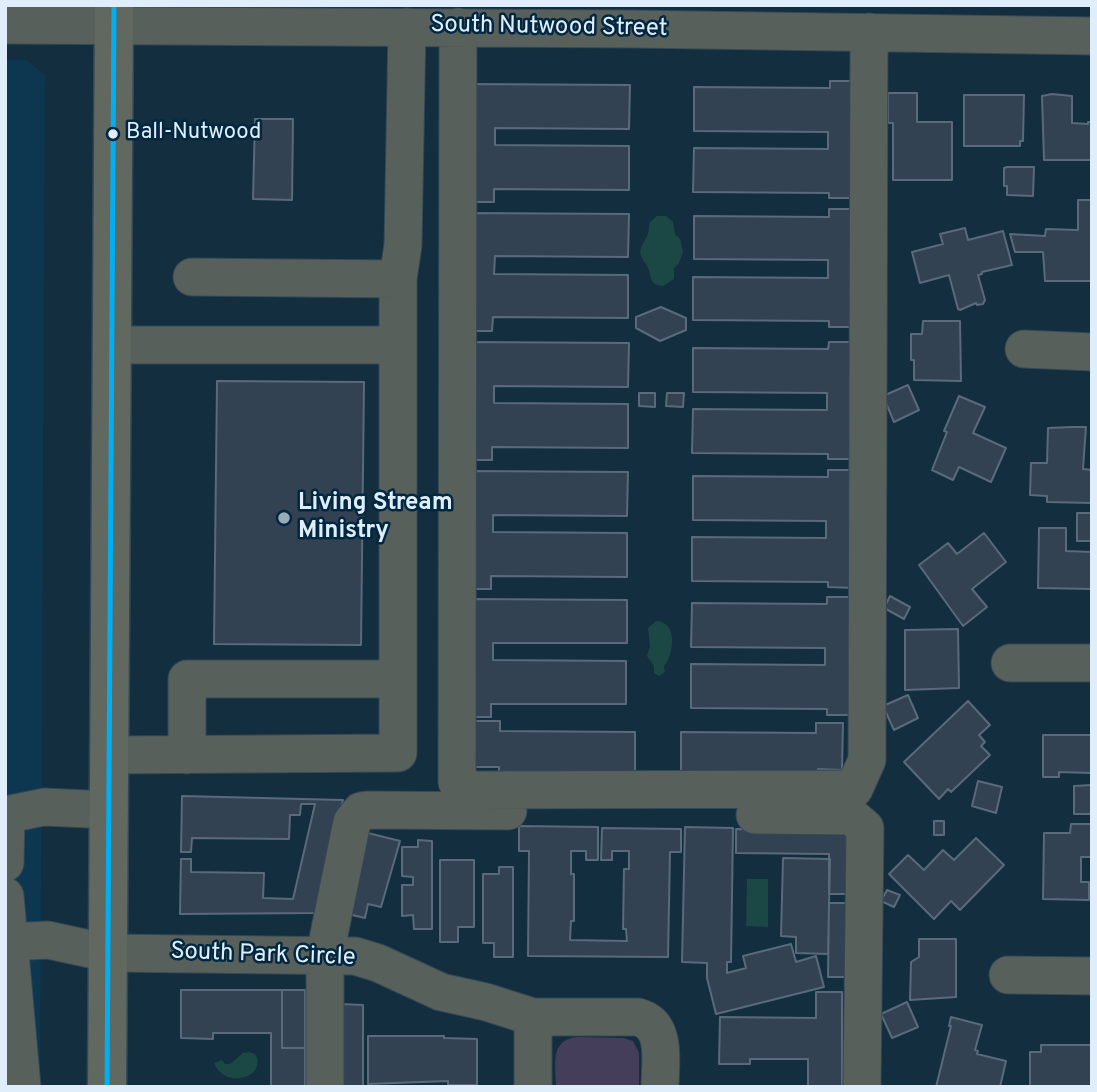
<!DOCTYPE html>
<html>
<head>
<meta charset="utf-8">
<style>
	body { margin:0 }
	#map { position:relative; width:1097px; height:1092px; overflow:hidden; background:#132e3f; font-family:Overpass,sans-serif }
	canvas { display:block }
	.frame { position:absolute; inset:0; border:7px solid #dfeefa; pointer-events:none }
</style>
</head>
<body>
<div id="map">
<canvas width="1097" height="1092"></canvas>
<div class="frame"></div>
</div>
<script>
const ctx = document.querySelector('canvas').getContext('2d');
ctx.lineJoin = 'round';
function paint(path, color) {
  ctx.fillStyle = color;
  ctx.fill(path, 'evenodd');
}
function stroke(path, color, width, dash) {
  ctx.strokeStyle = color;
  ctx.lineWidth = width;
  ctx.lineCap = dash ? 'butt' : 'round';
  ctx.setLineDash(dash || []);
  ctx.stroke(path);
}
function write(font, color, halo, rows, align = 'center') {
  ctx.font = font + ' Overpass,sans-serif';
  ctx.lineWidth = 5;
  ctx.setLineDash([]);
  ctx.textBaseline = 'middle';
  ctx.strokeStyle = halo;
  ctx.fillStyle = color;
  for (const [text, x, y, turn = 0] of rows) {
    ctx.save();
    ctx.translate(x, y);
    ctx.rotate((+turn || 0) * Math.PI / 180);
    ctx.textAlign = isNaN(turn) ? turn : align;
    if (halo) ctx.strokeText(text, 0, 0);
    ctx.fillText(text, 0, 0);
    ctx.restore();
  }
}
const built = new Path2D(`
	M5 59 27 60 45 75 40 1087H5Z`);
const green = new Path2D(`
	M576 1037 624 1038 633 1041 639 1053V1087H556C556 1065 549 1041 576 1037Z`);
const water = new Path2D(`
	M657 216H666L673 222 675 234 680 239 683 252 679 263 674 268V279L663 286C649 285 652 278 648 268 647 264 643 262 642 258 637 247 646 242 648 233 649 229 649 226 650 222Z
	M656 621C677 621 675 654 664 666L665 672 659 676 654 673V666L647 656 650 647 648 628Z
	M747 879H768V927L746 926Z
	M249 1052 255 1054C269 1075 226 1092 214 1063L222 1060 225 1064H230L243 1053Z`);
const building = new Path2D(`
	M830 81H855V198H829V193L693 192 694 148 828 149V132L694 131V87L830 88Z
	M469 84 630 85 629 129 495 128V145L629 146V190L494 189V202H468Z
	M888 93H917V122H952V180H893V123H888Z
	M1052 94 1072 96V123L1088 124V122H1092V160H1044L1042 96Z
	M964 95H1024L1023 141H1020V146H964Z
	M255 119H293L292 200 253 199Z
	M1007 167H1034L1033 196 1007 195V186H1004V168Z
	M1078 200H1092V281H1045L1043 252H1015L1010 234 1045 236 1046 229 1078 230Z
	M829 209H855L854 327H829V321L693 320V277L828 278V260L694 259V216L829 217Z
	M468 213 629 214 628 257 495 256 494 274 628 275V318L493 317 492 331H467Z
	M965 228 968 240 1003 231 1012 265 982 272V274L978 275 985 300 983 304 977 305 976 303 960 310 958 309 949 275 920 283 912 252 943 244 940 234Z
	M661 307 686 318V330L660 341 636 328V317Z
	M923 321H960L961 381 914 380V360H911V334H922Z
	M468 342 629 343 628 387 494 386V403L628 404V448L492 447V460H467Z
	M829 342H854L853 459H828V454L692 453 693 409 827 410V393L693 392V348L828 349Z
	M217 381 364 382 361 645 214 644Z
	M908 385 919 410 894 422 883 396Z
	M639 393H655V407L639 406Z
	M667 393H684L683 407 666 406Z
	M959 396 985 407 973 433 1006 448 991 482 959 467 953 480 932 470 947 432 944 431Z
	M1072 427H1086L1083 469 1092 470V503L1047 502V496L1030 495 1031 463H1047L1048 428Z
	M828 470H854L853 588 828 587V582L692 581V537L826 538V521L693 520V476L828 477Z
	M467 471 628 472 627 516 493 515V532L627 533V577L491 576V589H466Z
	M1077 513H1092V541H1077Z
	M1039 528H1066V551L1092 552V589L1038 588Z
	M984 533 1006 562 972 589 987 607 963 626 919 565 948 543 957 554Z
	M890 596 910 607 904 619 884 608Z
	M827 597H853L852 715H827V709L691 708V664L825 665V648L691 647 692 603 827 604Z
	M467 599 627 600V643H493V660L626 661V704H491V717H466Z
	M958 629 959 688 905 690V630Z
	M908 695 918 718 894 730 883 706Z
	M968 701 990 725 979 735 985 742 981 746 990 755 951 792 948 789 939 799 904 762Z
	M474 721H500V731L635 732V776H499V767H474Z
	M816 723H843L842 770 818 769V778L681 777V732L816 733Z
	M1043 735H1092V773L1059 772V777H1043Z
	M978 781 1002 787 996 813 972 806Z
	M1092 785V814H1074V786Z
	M182 796 343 800 316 913 180 914 181 859H191V872L264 873 263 898 293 899 315 804H301L300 815H290L289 839 192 838 191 852H181Z
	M934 821H944V835H934Z
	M1071 824H1092V857H1081V882H1089V900L1043 899 1044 833H1070Z
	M519 826 598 827V860H586V851H571V874H574V921H571L570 940 627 941 626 929H623L624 869H629V851H612V860H601L602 828 681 829V852H670L668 957 528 956 529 851H519Z
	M685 827 733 828 731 962H727V973L746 968 743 956 791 944 796 962 816 956 824 987 716 1014 707 978V963L682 962Z
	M736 829 850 830 849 894H829V854L736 853Z
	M368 833 400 841 381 907 368 904 365 918 348 914Z
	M976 838 1004 865 960 910 951 901 934 919 889 874 908 855 924 870 943 850 954 860Z
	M418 840 432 841V929H414L413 915 402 916V885H413V877L402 876V847H418Z
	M783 858 830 859 828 954 796 953V937L781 936Z
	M440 860H474V927H458V942H440Z
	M499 867H513V957H494V943H483V874H499Z
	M887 890 900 895 894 907 881 901Z
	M829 903H850L849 977H828Z
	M919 939H956V997L910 1000 911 962 919 957Z
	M181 990H282V1048H305V1087H271V1033H213V1039L181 1038Z
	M282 990H305V1048H282Z
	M816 992H842V1087H808V1059H750V1064H719L720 1017 816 1018Z
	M907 1002 918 1027 892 1038 881 1014Z
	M340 1004 363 1005V1087H340Z
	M951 1017 982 1025 975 1050 978 1051 977 1054 1006 1061 1000 1087H936L951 1026H949Z
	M368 1036H444V1038L477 1039V1085H448V1081L368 1084Z
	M1041 1045H1092V1087H1030V1052H1041Z`);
const minor = new Path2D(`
	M5 25 633 29 1092 36
	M458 27 457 782 473 790 854 789 867 760 869 32
	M192 277 398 279V345
	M398 279 403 245 407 27
	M1024 349 1092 352
	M1010 663H1092
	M109 755 398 753V345H112
	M187 755V679H398
	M5 815 44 807 109 810
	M755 815 851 816 865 828 862 1087
	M5 863 6 815
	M5 896 22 1087
	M5 942 48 940 108 953 355 956 378 963 441 992 486 1002 533 1017H638C668 1025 660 1063 660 1087
	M1008 975 1092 976
	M533 1017V1087
	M325 1087V954L352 822 361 811 367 810 508 811`);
const major = new Path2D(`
	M107 1087 114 5`);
const bus1 = new Path2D(`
	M107 1087 114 5`);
const markers = [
	[113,134,6,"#dfeefa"],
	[284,518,7,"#98abb9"]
];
const busNames = [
	["Ball-Nutwood",126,134]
];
const streetNames = [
	["South Nutwood Street",549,28,1],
	["South Park Circle",263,956,2]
];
const poiNames = [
	["Living Stream",298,504],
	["Ministry",298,532]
];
paint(built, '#0d3651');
paint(green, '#453e5a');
paint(water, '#1b4744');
paint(building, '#324252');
stroke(building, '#596a7b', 2);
stroke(minor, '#334856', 39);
stroke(major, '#334856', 41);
stroke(minor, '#58605b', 37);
stroke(major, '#606860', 38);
stroke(bus1, '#00aff2', 5);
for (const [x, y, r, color] of markers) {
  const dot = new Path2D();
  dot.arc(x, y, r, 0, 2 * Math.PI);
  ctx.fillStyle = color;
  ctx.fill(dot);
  stroke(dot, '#022740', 2.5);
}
write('22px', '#dfeefa', '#022740', busNames, 'left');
write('24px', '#dfeefa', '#022740', streetNames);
write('bold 24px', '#dfeefa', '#022740', poiNames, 'left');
</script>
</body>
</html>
